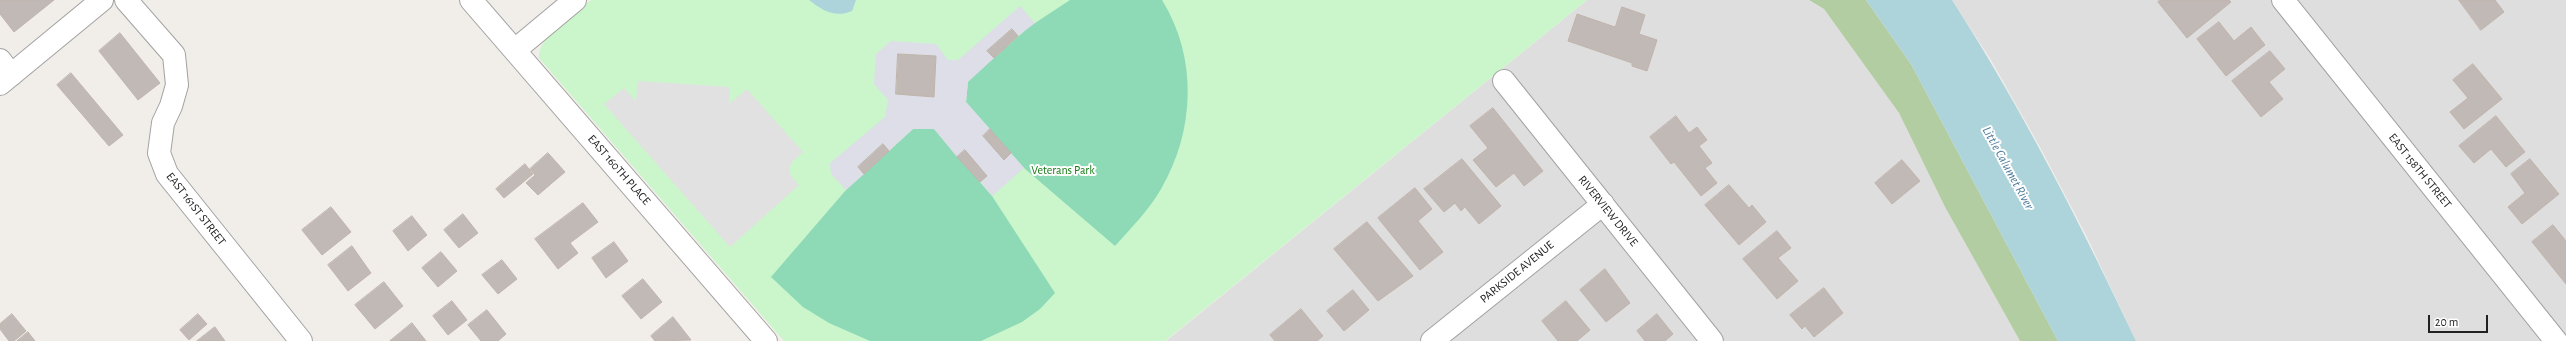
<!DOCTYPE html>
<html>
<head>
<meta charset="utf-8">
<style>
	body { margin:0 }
	#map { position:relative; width:2566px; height:341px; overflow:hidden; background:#f1eee9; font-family:"Alegreya Sans",sans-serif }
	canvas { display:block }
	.scale { position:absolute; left:2428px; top:315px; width:60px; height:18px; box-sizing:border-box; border:2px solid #212121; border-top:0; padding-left:5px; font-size:12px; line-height:14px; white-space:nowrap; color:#212121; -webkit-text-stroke:3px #fff; paint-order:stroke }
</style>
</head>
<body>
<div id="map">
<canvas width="2566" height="341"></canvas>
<div class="scale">20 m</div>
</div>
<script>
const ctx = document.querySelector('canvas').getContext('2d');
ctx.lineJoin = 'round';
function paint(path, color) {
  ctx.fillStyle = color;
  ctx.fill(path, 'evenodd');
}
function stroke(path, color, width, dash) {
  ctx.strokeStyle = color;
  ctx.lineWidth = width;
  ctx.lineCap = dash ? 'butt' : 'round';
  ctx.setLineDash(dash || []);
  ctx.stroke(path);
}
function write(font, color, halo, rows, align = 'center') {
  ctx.font = font + ' "Alegreya Sans",sans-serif';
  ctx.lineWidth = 4;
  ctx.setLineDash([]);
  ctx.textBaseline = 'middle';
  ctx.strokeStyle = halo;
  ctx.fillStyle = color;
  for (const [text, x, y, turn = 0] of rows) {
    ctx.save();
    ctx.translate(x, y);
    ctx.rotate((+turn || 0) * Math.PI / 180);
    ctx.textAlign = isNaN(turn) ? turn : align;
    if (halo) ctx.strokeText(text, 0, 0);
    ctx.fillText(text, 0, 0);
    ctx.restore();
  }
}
const residential = new Path2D(`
	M1587 0H1809L1824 9 1899 113 1945 207 2020 341H1166Z
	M1952 0H2566V341H2136L2086 235 2040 147 1991 60Z`);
const forest = new Path2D(`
	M1809 0H1866L1911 64 2058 341H2020L1945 207 1899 113 1824 9Z`);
const park = new Path2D(`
	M591 0H1587L1165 341H784L539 58C537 37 575 13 591 0Z`);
const pitch = new Path2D(`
	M1070 0H1162C1198 58 1195 131 1161 189 1149 210 1131 228 1115 246L1024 168 966 102 968 81 1029 27Z
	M913 129H934L992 196 1055 293 1040 309 1022 322 981 341H870L829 323 803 307 771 277 846 190Z`);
const parking = new Path2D(`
	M638 81 730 87 729 104 747 89 803 152 791 163 789 173 799 185 730 247 604 104 624 88 636 101Z`);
const plaza = new Path2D(`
	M1020 6 1035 23 1018 36 1011 29 988 51 994 58 968 82 966 102 990 129 983 136 1004 160 1011 153 1024 168 992 196 980 182 987 176 965 150 957 157 934 129H913L889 151 882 144 858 167 864 174 846 190 831 174 830 163 885 117 888 100 874 84 876 54 891 41 936 44 948 60H958ZM898 54 936 56 934 97 896 94Z`);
const water = new Path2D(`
	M809 0H856L852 11C835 18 823 11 809 0Z
	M1866 0H1952C2022 109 2080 223 2136 341H2058L1911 64Z`);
const building = new Path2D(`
	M0 0H54L14 32 0 14Z
	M2160 0H2229L2231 2 2187 38 2158 2Z
	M2459 0H2495L2504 12 2481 30Z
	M1622 7 1645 15 1639 34 1657 40 1647 71 1632 66V63L1568 41 1577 14 1615 27Z
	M2219 22 2234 41 2251 27 2265 45 2226 76 2197 39Z
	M1012 29 1018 36 994 58 987 51Z
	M120 33 160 83 138 100 99 51Z
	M2270 51 2285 69 2269 82 2283 99 2261 117 2232 81Z
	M898 54 936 56 934 97 896 94Z
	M2473 64 2502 99 2464 129 2450 112 2468 98 2453 80Z
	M71 73 123 135 109 146 57 85Z
	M1493 108 1543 171 1524 186 1514 173 1496 187 1473 160 1488 148 1470 126Z
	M1676 116 1689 133 1697 127 1707 140 1699 146 1712 163 1705 168 1717 183 1701 196 1674 162 1671 164 1650 137Z
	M2496 116 2525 152 2506 167 2491 149 2474 163 2459 146Z
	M990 129 1011 153 1004 160 983 136Z
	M883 144 889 151 864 174 858 167Z
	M965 150 987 176 980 182 957 157Z
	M548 153 565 172 538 195 526 183 535 175 530 169Z
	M1462 159 1501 206 1479 224 1465 207 1461 211 1455 203 1444 212 1424 189Z
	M2530 159 2559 194 2522 224 2508 207 2525 193 2511 174Z
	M1902 160 1920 181 1892 204 1875 183Z
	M525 164 533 174 504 198 496 189Z
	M1729 185 1749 208 1752 205 1766 222 1739 245 1705 205Z
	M1415 188 1432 209 1418 221 1443 252 1420 270 1378 218Z
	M583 203 598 222 570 243 578 253 558 269 535 239Z
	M331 207 351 232 322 255 302 230Z
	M463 214 478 233 459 248 444 230Z
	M412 216 427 235 408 251 393 231Z
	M1367 222 1413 276 1378 301 1334 249Z
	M2553 225 2566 241V284L2532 242Z
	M1777 231 1791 248 1778 258 1798 281 1777 299 1743 259Z
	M614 242 628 261 606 278 592 258Z
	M352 246 371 273 348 291 328 265Z
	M441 252 457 271 438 287 422 268Z
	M502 260 517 279 498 294 482 275Z
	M1605 269 1630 303 1606 322 1580 290Z
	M643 279 662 302 641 319 622 296Z
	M384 282 403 306 375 329 355 305Z
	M1824 288 1843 313 1814 337 1805 326 1802 329 1790 315Z
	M1353 290 1369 310 1344 331 1327 311Z
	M452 301 467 320 448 335 433 316Z
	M1566 301 1590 330 1577 341H1558L1542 321Z
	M1301 309 1323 336 1317 341H1275L1270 335Z
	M487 310 506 334 498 341H481L468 325Z
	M12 314 26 331 14 341H9L0 329V324Z
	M198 314 207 324 189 340 180 330Z
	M1657 314 1673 334 1665 341H1645L1637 331Z
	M673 317 691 340 655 341 651 336Z
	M412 323 426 341H390Z
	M215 327 225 341H197Z
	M28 332 35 341H17Z`);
const minor = new Path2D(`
	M126 0 174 55 177 85 171 106 163 123 159 153 167 174 301 341
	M471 0 766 341
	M2283 0 2556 341
	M515 50 575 0
	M0 60 11 75
	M1504 81 1712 341
	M1432 341 1603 204`);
const tertiary = new Path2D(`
	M0 84 102 0`);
const streetNames = [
	["EAST 160TH PLACE",619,170,49],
	["EAST 158TH STREET",2420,171,51],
	["EAST 161ST STREET",196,209,52],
	["RIVERVIEW DRIVE",1608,211,51],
	["PARKSIDE AVENUE",1517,272,-39]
];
const parkNames = [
	["Veterans Park",1063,170]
];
const waterNames = [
	["Little Calumet River",2008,168,61]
];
paint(residential, '#dfdede');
paint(forest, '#b1cda1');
paint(park, '#cbf6cb');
paint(pitch, '#8ed9b6');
paint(parking, '#e1e1e1');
paint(plaza, '#dddee7');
paint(water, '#add4da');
paint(building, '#c1b9b5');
stroke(building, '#c1b4ac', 1);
stroke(minor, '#a2a2a2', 24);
stroke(tertiary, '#a2a2a2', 24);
stroke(minor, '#fff', 22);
stroke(tertiary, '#fff', 22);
write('12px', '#212121', '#fff', streetNames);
write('12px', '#157a16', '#fff', parkNames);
write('italic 13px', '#4d7a9c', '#fff', waterNames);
</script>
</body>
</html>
